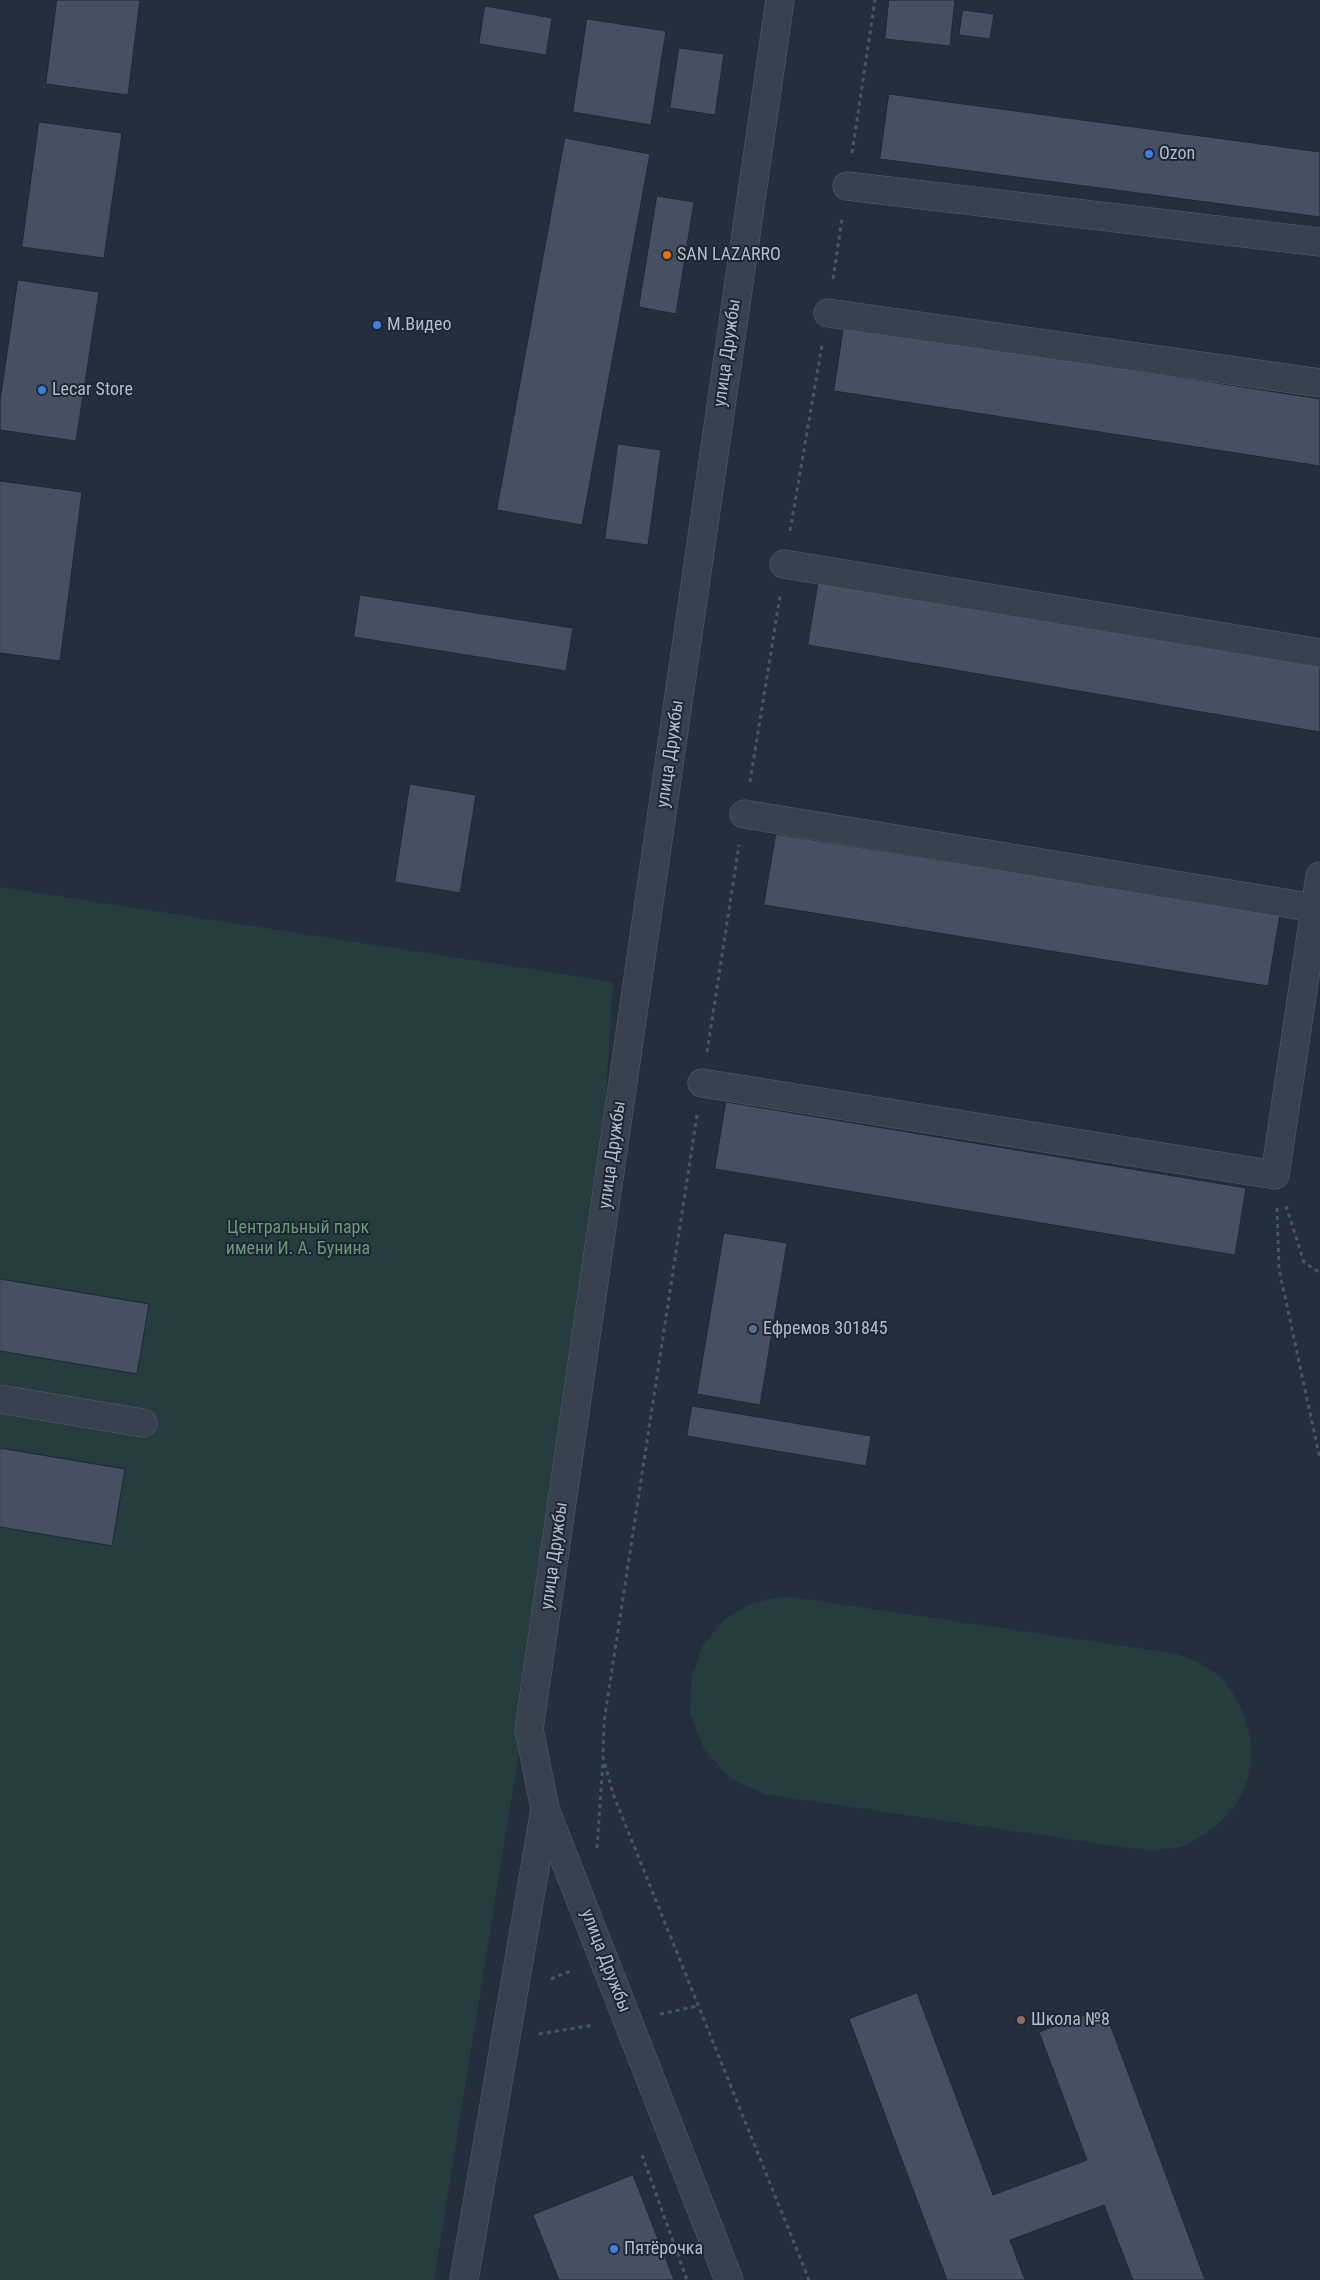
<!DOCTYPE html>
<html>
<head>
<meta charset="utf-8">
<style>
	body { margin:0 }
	canvas { display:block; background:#242f3e }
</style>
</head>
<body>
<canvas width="1320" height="2280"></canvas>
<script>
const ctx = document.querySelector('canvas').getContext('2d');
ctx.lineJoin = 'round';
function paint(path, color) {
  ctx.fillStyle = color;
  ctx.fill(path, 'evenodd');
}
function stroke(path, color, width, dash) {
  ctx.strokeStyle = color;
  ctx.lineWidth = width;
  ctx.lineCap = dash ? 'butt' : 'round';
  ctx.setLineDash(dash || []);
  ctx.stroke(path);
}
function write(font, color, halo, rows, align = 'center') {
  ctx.font = font + ' "Roboto Condensed",sans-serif';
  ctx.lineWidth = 4;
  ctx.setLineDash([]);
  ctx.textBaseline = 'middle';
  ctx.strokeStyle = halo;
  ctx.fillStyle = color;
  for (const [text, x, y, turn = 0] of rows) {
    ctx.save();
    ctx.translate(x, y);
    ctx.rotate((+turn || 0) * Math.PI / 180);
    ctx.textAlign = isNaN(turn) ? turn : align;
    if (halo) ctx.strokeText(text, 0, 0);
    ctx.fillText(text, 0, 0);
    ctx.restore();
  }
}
const green = new Path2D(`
	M0 887 613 982 593 1291 434 2280H0Z
	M783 1596 1178 1654C1188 1659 1200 1663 1210 1669 1224 1678 1236 1696 1242 1711 1266 1767 1241 1819 1187 1844 1177 1849 1161 1849 1150 1851L764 1794 730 1778 704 1749 690 1713 692 1675 703 1645 724 1620 751 1604Z`);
const building = new Path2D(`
	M57 0H140L128 95 46 84Z
	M889 0H955L950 46 885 39Z
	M485 6 552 18 546 55 479 44Z
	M963 10 994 14 990 39 959 35Z
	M587 19 666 31 651 125 573 112Z
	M679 48 724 54 715 115 670 108Z
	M889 94 1320 152V217L880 159Z
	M39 122 122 133 104 258 22 247Z
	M565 138 650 154 582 525 497 510Z
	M657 196 694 202 676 314 639 307Z
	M18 280 99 292 76 441 0 430V401Z
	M844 325 1320 399V466L834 391Z
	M618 444 661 450 648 545 605 539Z
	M0 481 82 492 60 661 0 653Z
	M819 578 1320 663V732L808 645Z
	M360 595 573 628 566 671 354 637Z
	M410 784 476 795 460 893 395 882Z
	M776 834 1280 915 1268 986 764 905Z
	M726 1102 1246 1188 1235 1255 715 1169Z
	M724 1233 787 1243 760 1405 697 1394Z
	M0 1279 149 1304 137 1374 0 1351Z
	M692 1406 871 1436 866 1466 687 1436Z
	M0 1448 125 1469 112 1546 0 1527Z
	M917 1993 993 2195 1087 2160 1039 2032 1104 2008 1205 2280H1133L1104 2205 1010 2240 1025 2280H947L849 2019Z
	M633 2175 674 2280H559L533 2215Z`);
const path = new Path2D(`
	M852 153 875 0
	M833 279 842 219
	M790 531 822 345
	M750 782 780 596
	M707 1052 739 845
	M697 1115 604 1722 603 1757 613 1794 809 2280
	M1286 1206 1304 1262 1320 1273
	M1277 1208 1279 1269 1320 1459
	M597 1848 603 1762
	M551 1979 573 1970
	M660 2014 698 2006
	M539 2034 594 2025
	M642 2155 687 2280`);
const minor = new Path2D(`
	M847 186 1320 242
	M828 313 1320 383
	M784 564 1320 653
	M744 814 1315 908
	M702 1083 1275 1175 1320 876
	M0 1399 143 1423
	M464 2280 545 1809
	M729 2280 545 1809 529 1729 780 0`);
const markers = [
	[1149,154,5,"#3f7fe0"],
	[667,255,5,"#e8710a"],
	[377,325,5,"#3f7fe0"],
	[42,390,5,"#3f7fe0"],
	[753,1329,5,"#5c6f8a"],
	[1021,2020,5,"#8d6e63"],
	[614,2249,5,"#3f7fe0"]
];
const poiNames = [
	["Ozon",1159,154],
	["SAN LAZARRO",677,255],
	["М.Видео",387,325],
	["Lecar Store",52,390],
	["Ефремов 301845",763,1329],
	["Школа №8",1031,2020],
	["Пятёрочка",624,2249]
];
const streetNames = [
	["улица Дружбы",728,353,-82],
	["улица Дружбы",671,754,-82],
	["улица Дружбы",613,1155,-82],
	["улица Дружбы",555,1556,-82],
	["улица Дружбы",605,1961,69]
];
const parkNames = [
	["Центральный парк",298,1228],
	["имени И. А. Бунина",298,1249]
];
paint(green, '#263c3f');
paint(building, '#455162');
stroke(building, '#1f2835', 1);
stroke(minor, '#565f6c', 29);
stroke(path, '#44595c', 3, [4, 4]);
stroke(minor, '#38414e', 28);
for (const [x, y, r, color] of markers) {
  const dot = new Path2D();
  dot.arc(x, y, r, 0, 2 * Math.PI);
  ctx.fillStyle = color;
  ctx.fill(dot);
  stroke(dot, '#1d2633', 2);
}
write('18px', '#b4bcc9', '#1d2633', poiNames, 'left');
write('18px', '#b4bcc9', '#1d2633', streetNames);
write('18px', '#6b9a76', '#1d2633', parkNames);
</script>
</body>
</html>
